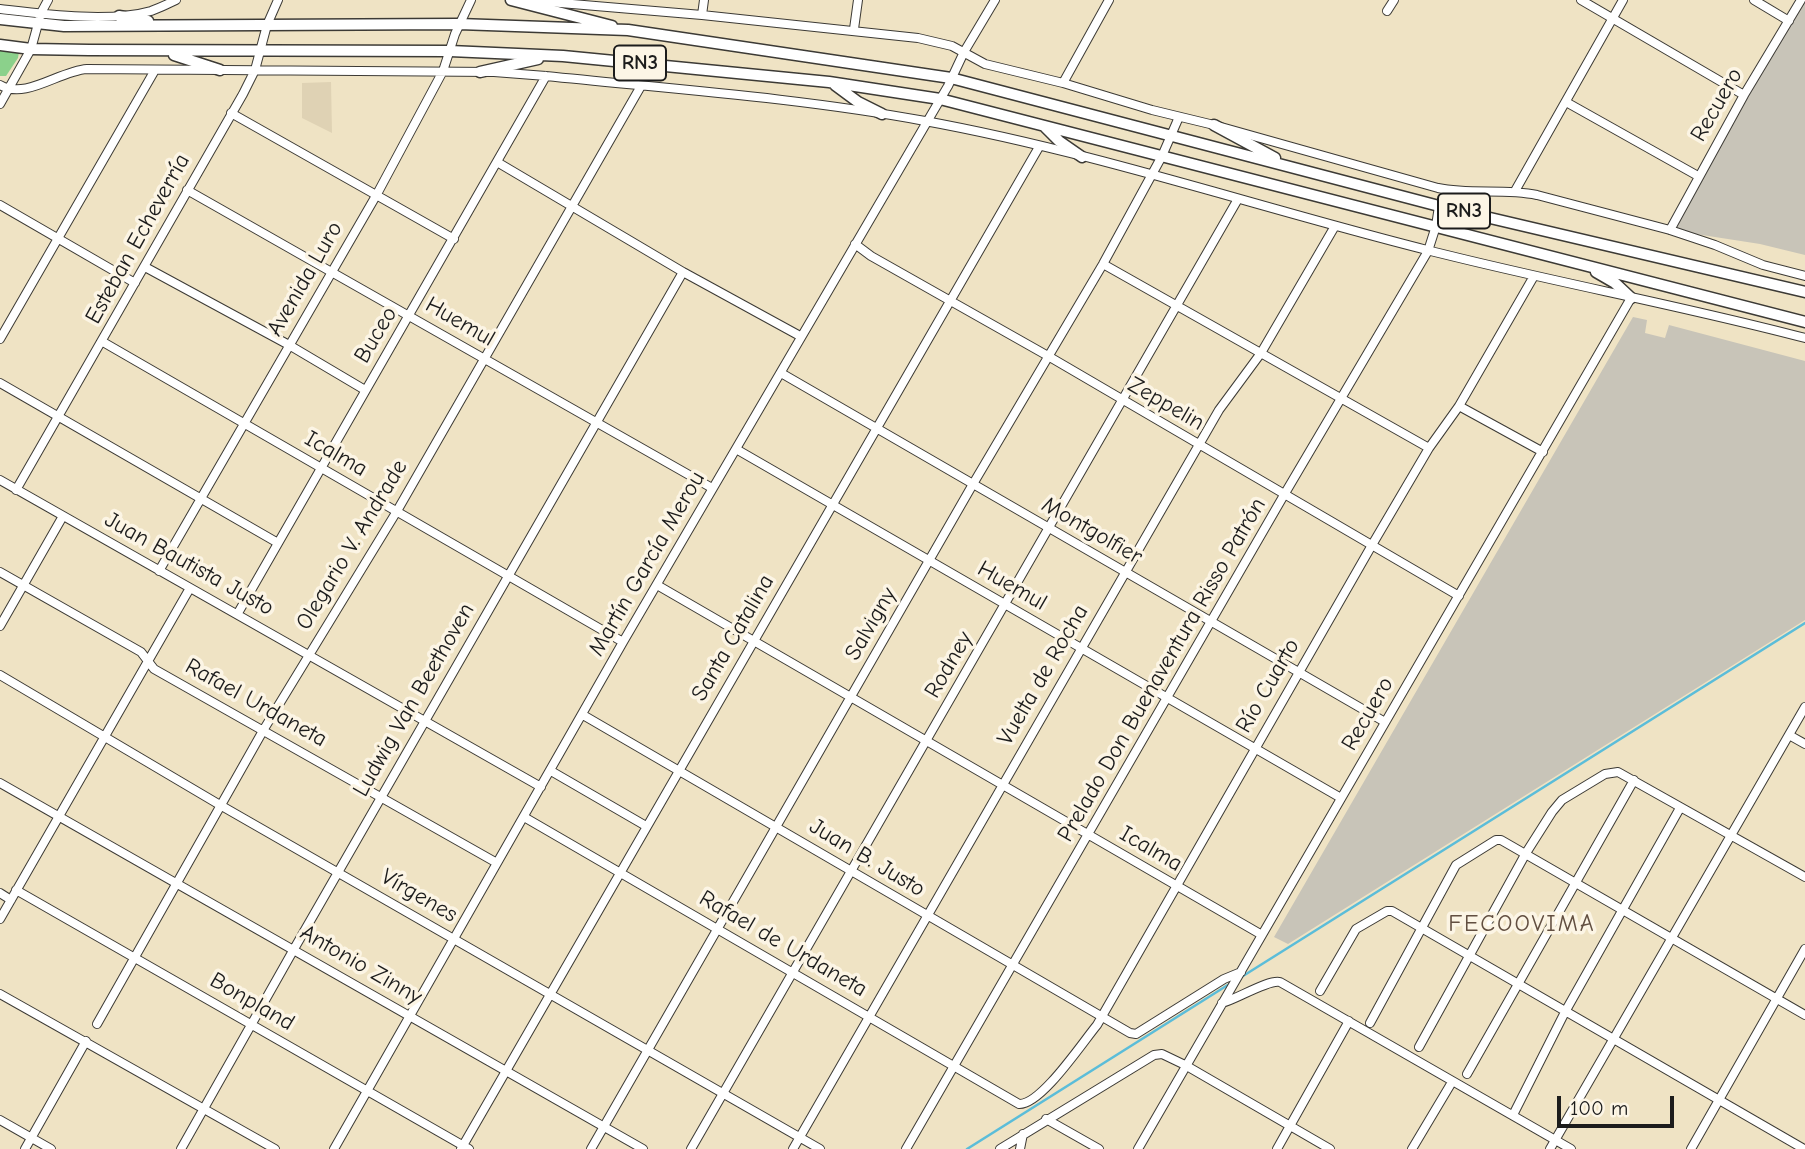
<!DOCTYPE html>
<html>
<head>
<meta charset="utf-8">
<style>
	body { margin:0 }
	#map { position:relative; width:1805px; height:1149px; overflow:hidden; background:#efe3c4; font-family:"Comic Neue",sans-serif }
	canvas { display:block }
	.scale { position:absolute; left:1557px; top:1096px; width:117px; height:32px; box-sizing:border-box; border:4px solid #1c1c1c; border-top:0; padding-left:9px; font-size:21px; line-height:24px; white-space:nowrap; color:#1c1c1c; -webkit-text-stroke:5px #fcf5e5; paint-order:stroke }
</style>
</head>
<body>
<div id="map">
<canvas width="1805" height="1149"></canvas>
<div class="scale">100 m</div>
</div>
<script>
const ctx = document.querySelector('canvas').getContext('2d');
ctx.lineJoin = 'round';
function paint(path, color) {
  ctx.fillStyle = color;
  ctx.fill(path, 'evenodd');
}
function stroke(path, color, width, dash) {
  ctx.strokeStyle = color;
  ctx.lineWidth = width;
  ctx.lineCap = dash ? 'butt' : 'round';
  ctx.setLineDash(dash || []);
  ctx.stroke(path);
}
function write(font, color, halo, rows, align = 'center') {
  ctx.font = font + ' "Comic Neue",sans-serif';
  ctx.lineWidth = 7;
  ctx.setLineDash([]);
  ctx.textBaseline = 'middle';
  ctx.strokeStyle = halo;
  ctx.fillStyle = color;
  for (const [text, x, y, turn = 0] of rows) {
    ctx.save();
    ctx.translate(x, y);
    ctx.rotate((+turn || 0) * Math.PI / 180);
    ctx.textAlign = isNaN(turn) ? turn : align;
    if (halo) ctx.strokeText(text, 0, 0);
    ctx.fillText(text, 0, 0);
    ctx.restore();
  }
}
const built = new Path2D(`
	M331 82 332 133 302 118V83Z`);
const industrial = new Path2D(`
	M1801 0H1805V255L1760 244 1670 230Z
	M1633 317 1647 320 1645 333 1665 338 1669 325 1805 361V620L1288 944 1274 937Z`);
const green = new Path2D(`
	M0 49 19 52 18 58 6 76H0Z`);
const stream = new Path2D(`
	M1243 976 1805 623
	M967 1149 1231 983`);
const minor = new Path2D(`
	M525 0 702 15 918 38 952 46 985 64 1063 83 1152 110 1214 125 1438 188C1471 195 1504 188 1537 195L1670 230 1715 245 1763 265 1805 276
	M1581 0 1744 95
	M1754 0 1789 21
	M0 9C43 14 109 23 151 11 159 8 168 4 176 0
	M1387 11 1394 0
	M702 15 704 0
	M854 29 858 0
	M1063 83 1109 0
	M0 85C26 100 59 71 87 69L494 72 546 76C672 89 801 98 925 121 1095 152 1260 208 1427 250 1552 282 1680 305 1805 338
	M1566 102 1698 176
	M0 104 31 49 41 13 48 0
	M231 113 454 239
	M497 162 683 272 800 336
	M187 190 712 488
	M1515 191 1623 0
	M0 205 135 283
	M1670 230 1744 95 1801 0
	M855 244 871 256 1048 356 1459 596
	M1103 264 1429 448
	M145 267 289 345 365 390
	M0 339 155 70
	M103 342 623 642
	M781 373 1385 722
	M0 383 278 543
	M1459 406 1543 452
	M736 449 1341 798
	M0 480 541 787
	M16 490 243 94 255 70 267 25 278 0
	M159 571 377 194 443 71 455 34 471 0
	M0 572 141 652 154 669 497 863
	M657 585 1262 935
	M238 613 546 76
	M0 626 63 516
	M0 675 220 805 820 1149
	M583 715 1130 1033 1136 1034 1224 979 1241 972
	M1789 735 1805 744
	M551 771 646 826
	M0 783 643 1149
	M524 817 1019 1104C1041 1105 1082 1043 1097 1025L1372 545 1429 448 1459 406 1534 276
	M16 890 469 1149
	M0 893 11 900
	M0 919 190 588
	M1320 991 1356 929 1387 911H1392L1804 1149
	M0 994 275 1149
	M1222 1003C1237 999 1269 979 1280 982L1571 1149
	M1370 1023 1456 865 1496 840H1501L1805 1015
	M97 1024 264 729 397 511 641 86
	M1419 1047 1526 853 1552 812 1562 800 1605 774 1618 772 1805 877
	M1467 1074 1634 780
	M1513 1115 1565 1012 1680 808
	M1046 1119 1099 1149
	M0 1120 51 1149
	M25 1149 86 1041
	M181 1149 294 949 683 272
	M334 1149 623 642 948 86 964 52 995 0
	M461 1149 1039 147
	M591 1149 973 484 1103 264 1162 156 1179 117
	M691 1149 1238 199
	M793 1149 1219 410 1261 353 1335 226
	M906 1149 1284 495 1428 251 1436 226 1439 206
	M1000 1149 1154 1055 1162 1054 1185 1065 1330 1149
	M1020 1149 1023 1134
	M1138 1149 1631 298
	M1277 1149 1349 1021
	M1412 1149 1452 1082
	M1550 1149 1805 707
	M1691 1149 1805 949`);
const highway = new Path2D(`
	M511 0 612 26
	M119 16 148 21
	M0 19 64 26 459 24 628 30 951 78 1439 206 1805 292
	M0 45 31 49 89 50 450 51 563 56 829 82 940 99 1805 322
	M174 55 220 70
	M480 72 538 59
	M835 85 858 102 882 114
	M1214 125 1275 158
	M1045 127 1059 141 1082 157
	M1596 272 1615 283 1631 298`);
const shields = [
	[640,63,52],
	[1464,211,52]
];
const shieldNames = [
	["RN3",640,63],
	["RN3",1464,211]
];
const streetNames = [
	["Recuero",1717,105,-60],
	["Esteban Echeverría",138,239,-61],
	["Avenida Luro",305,279,-60],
	["Huemul",460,322,30],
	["Buceo",376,335,-59],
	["Zeppelin",1166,404,30],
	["Icalma",336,454,30],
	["Montgolfier",1092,531,30],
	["Olegario V. Andrade",352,545,-59],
	["Juan Bautista Justo",189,564,29],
	["Martín García Merou",647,564,-60],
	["Huemul",1012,586,30],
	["Salvigny",871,624,-60],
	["Santa Catalina",733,638,-60],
	["Rodney",949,665,-60],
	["Prelado Don Buenaventura Risso Patrón",1162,670,-60],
	["Vuelta de Rocha",1043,675,-60],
	["Río Cuarto",1268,686,-60],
	["Ludwig Van Beethoven",414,700,-60],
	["Rafael Urdaneta",256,703,29],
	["Recuero",1368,714,-60],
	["Icalma",1151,849,30],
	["Juan B. Justo",867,858,31],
	["Vírgenes",419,896,30],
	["Rafael de Urdaneta",783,944,30],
	["Antonio Zinny",361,965,30],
	["Bonpland",252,1002,30]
];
const neighbourhoodNames = [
	["FECOOVIMA",1522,924]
];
paint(built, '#dfd2b4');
paint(industrial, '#c8c4b8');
paint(green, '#8bd18b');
stroke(stream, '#5bbdd9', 2.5);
stroke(minor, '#3c3a35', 10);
stroke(highway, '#3c3a35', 13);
stroke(minor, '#fff', 8);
stroke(highway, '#fff', 10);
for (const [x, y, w] of shields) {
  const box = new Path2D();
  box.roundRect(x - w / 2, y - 17.5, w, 35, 5);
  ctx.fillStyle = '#fcf5e5';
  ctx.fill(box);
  stroke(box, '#1c1c1c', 2);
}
write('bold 21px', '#1c1c1c', null, shieldNames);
write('23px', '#1c1c1c', '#fcf5e5', streetNames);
ctx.letterSpacing = '2px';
write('24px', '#624f41', '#fcf5e5', neighbourhoodNames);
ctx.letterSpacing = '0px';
</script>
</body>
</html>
